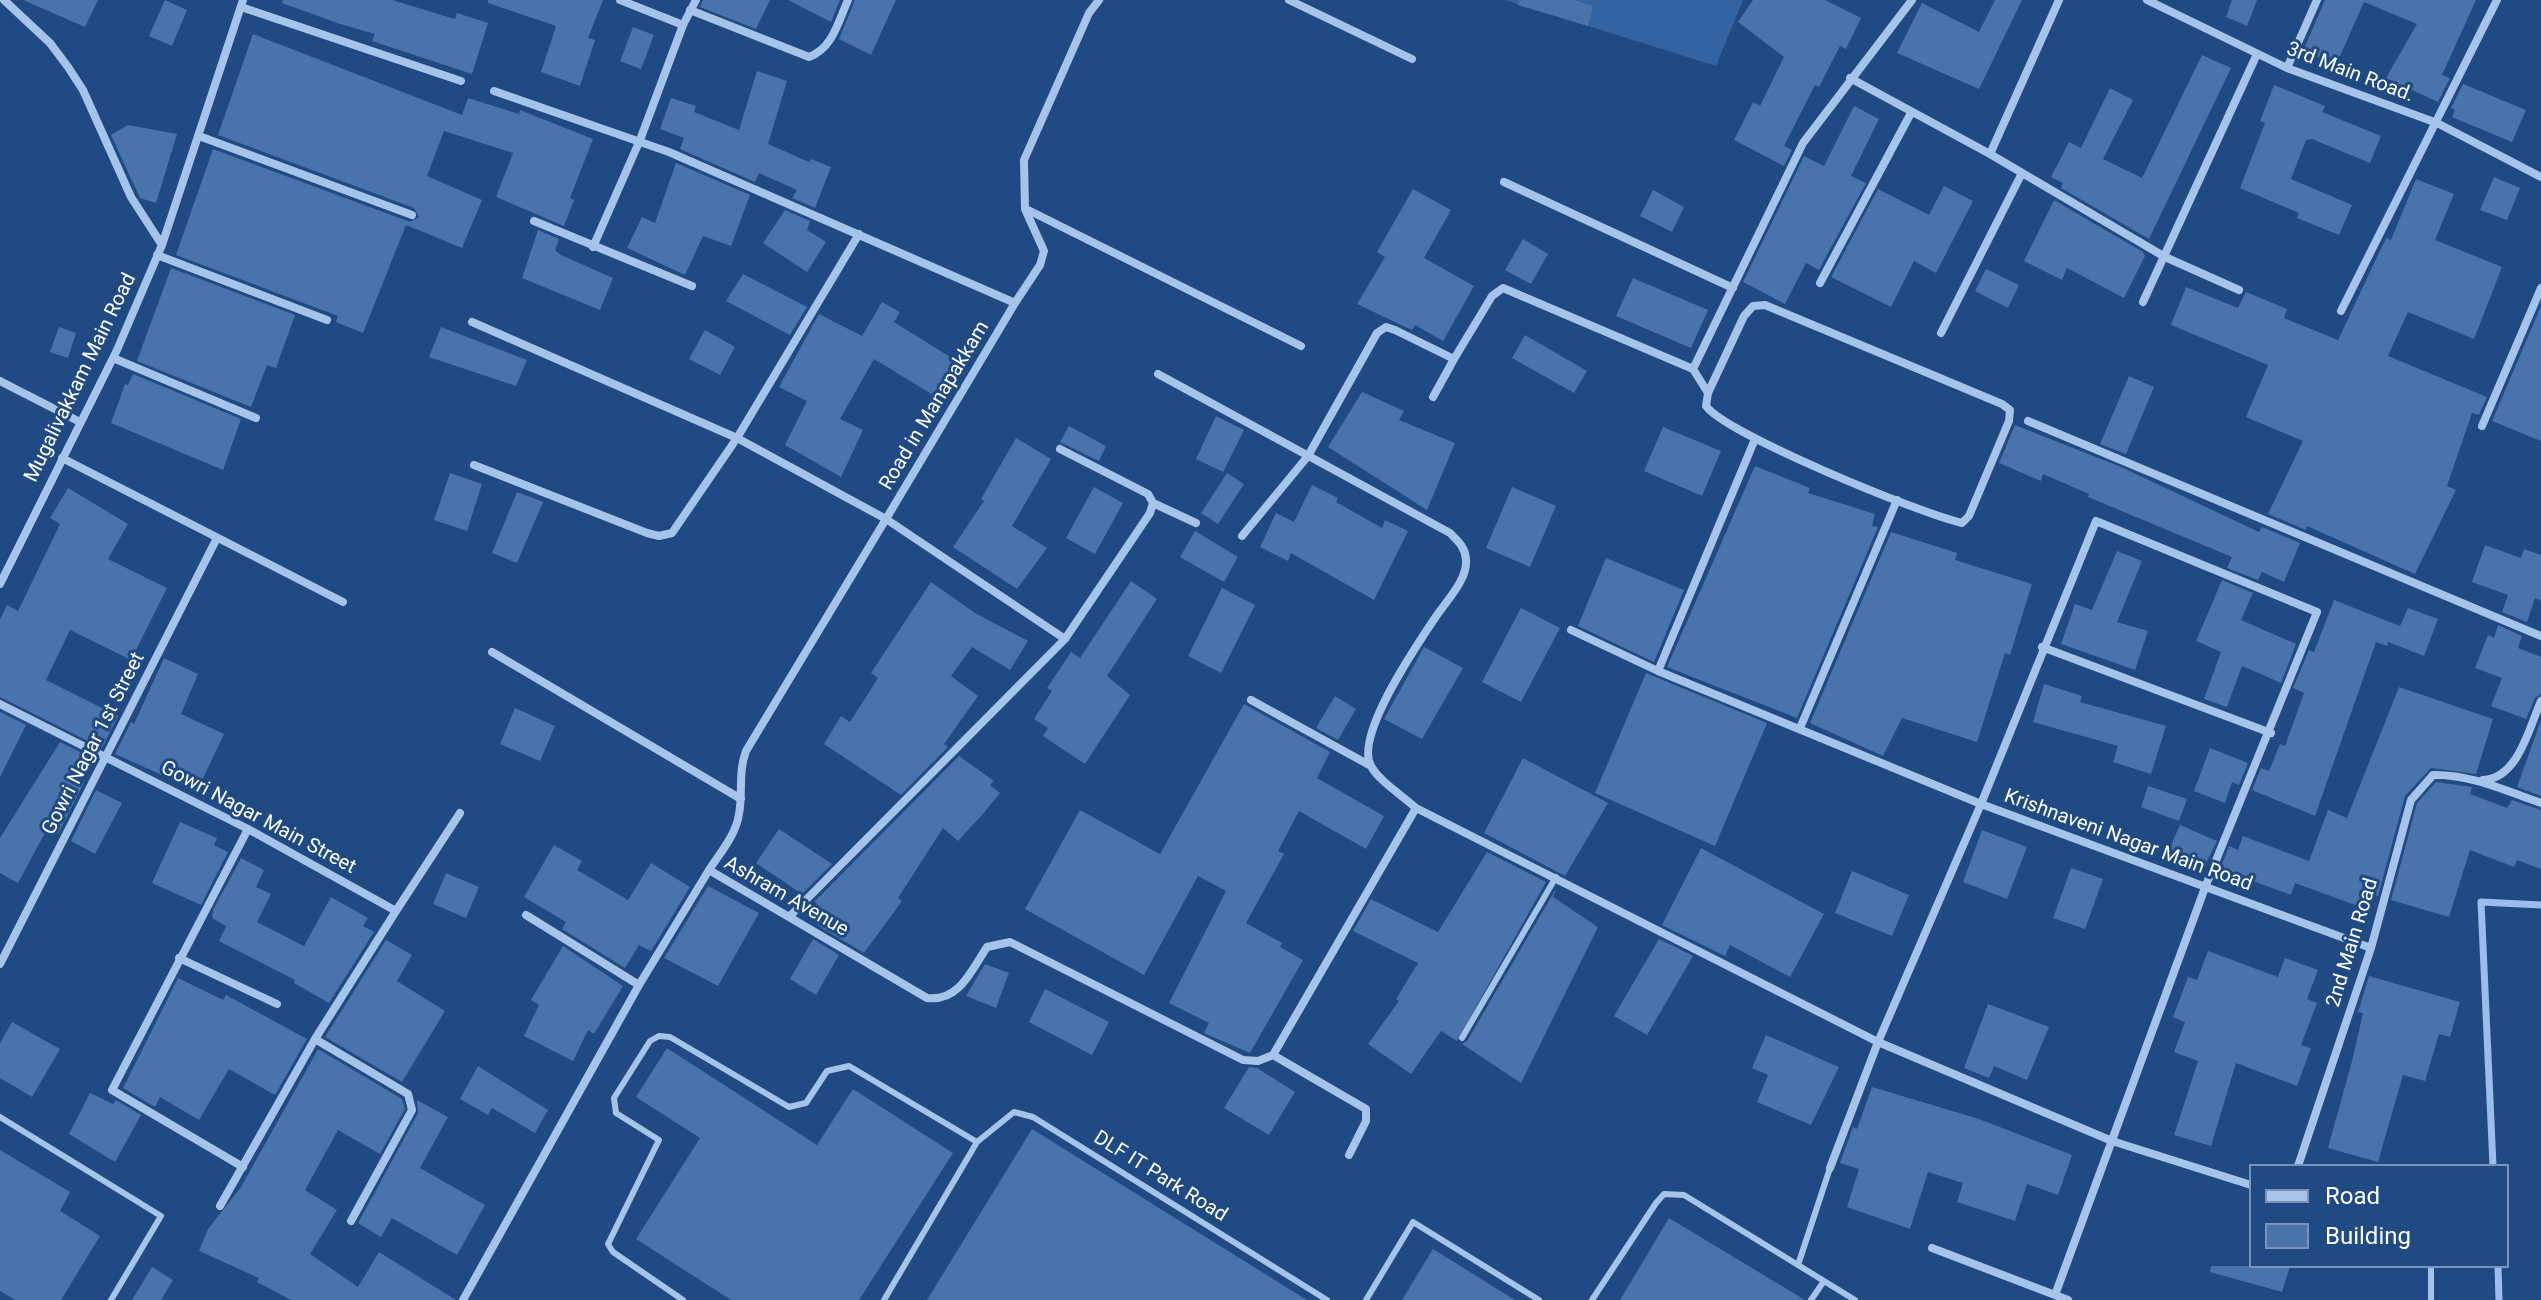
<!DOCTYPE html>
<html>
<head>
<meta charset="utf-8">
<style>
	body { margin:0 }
	#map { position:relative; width:2541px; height:1300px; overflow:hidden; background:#1f4a83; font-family:Roboto,sans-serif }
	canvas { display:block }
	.legend { position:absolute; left:2249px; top:1164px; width:260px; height:104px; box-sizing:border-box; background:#1f4a83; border:2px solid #7992b5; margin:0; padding:10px 14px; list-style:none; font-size:24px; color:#fff }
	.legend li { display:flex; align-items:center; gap:16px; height:40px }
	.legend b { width:40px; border:2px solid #7992b5 }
</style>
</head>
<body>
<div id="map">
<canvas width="2541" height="1300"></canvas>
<ul class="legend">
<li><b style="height:10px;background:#a6c4e9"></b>Road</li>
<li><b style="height:22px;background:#4873ab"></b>Building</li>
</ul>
</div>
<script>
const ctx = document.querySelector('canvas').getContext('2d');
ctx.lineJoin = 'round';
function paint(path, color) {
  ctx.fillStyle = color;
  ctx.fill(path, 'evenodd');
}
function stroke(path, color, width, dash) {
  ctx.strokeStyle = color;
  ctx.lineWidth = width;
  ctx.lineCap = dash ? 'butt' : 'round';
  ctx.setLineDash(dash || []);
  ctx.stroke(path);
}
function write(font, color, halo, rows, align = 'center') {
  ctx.font = font + ' Roboto,sans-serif';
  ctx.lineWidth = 6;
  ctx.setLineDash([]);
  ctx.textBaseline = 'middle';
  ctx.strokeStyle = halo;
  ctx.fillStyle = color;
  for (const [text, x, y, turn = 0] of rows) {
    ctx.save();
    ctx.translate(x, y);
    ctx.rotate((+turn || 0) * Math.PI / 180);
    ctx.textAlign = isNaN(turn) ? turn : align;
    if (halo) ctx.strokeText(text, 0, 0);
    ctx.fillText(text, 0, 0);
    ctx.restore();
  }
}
const green = new Path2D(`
	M1505 0H1743L1716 66Z`);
const stream = new Path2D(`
	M2493 1166 2481 902 2541 905
	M2498 1266 2499 1300`);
const building = new Path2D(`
	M23 0H98L85 27Z
	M165 0 187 10 172 46 149 36Z
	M283 0H392L455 19 457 13 488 23 472 74 372 41 375 34 340 24 282 3Z
	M488 0H603L588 38 595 40 580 86 541 72 556 26 488 3Z
	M703 0H770L756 29 700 7Z
	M788 0H840L831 22Z
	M855 0H896L871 55 839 39Z
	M1519 0H1574L1593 6 1588 26 1518 5Z
	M1753 0H1825L1861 18 1846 49 1840 46 1819 87 1815 85 1784 146 1792 150 1784 166 1734 140 1753 102 1760 106 1784 57 1738 22Z
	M1995 0H2022L1979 89 1897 53 1922 3 1979 32Z
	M2232 0H2257L2247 26 2226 17Z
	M2325 0H2476L2442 75 2450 78 2438 102 2386 78 2417 24 2364 2 2336 65 2303 51Z
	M633 27 654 35 641 69 620 61Z
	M253 34 462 115 468 98 519 114 520 110 593 139 570 198 574 200 564 226 496 197 513 153 444 131 427 176 482 200 462 248 406 225 363 333 336 322 338 316 176 255 213 149 410 222 419 217 414 208 218 135Z
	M2202 55 2231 68 2149 239 2061 188 2063 183 2051 177 2069 142 2081 148 2110 88 2133 100 2103 159 2142 178Z
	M757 71 787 81 768 144 809 162 811 159 831 167 815 208 792 198 797 190 759 173 755 182 680 149 684 138 660 129 671 98 696 106 694 112 739 130Z
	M2463 84 2526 110 2512 142 2452 117 2455 110 2451 108Z
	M2274 85 2325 106 2322 112 2381 136 2370 163 2312 139 2306 140 2291 179 2352 205 2339 235 2297 218 2299 213 2240 188 2265 123 2260 121Z
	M1854 106 1879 119 1851 176 1866 183 1819 270 1806 263 1785 304 1743 282 1804 156 1824 166Z
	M128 125 177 134 156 203 140 198 111 135Z
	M676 163 750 195 731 246 703 236 685 275 627 248 642 217 655 223Z
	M2494 177 2520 188 2507 220 2480 210Z
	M2416 179 2454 194 2435 240 2502 267 2474 339 2408 312 2388 356 2487 397 2479 415 2472 413 2447 486 2456 490 2415 574 2307 526 2306 530 2268 514 2303 441 2246 417 2268 365 2171 325 2186 287 2238 308 2246 292 2287 309 2284 318 2338 340 2386 238 2391 240Z
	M1944 186 1973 201 1936 273 1914 261 1891 307 1831 277 1878 189 1929 215Z
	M1413 189 1451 210 1424 258 1474 286 1443 341 1415 325 1412 330 1357 304 1385 257 1377 252Z
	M1653 190 1684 207 1672 232 1640 216Z
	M2054 200 2143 252 2145 256 2124 298 2067 268 2062 280 2024 261Z
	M785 210 810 221 807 230 826 242 807 272 763 243Z
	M538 230 559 239 555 250 561 255 613 278 600 310 522 278Z
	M1523 239 1548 254 1531 284 1505 270Z
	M171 268 295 315 276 368 267 365 251 407 137 361Z
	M1986 269 2019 285 2008 308 1975 291Z
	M743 274 807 307 790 335 726 301Z
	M1633 278 1708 310 1691 348 1616 316Z
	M882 302 900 312 894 322 955 360 933 395 874 359 840 419 863 430 841 477 785 445 807 401 779 387 819 314 862 336Z
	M2541 306V441L2492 421Z
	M59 327 76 333 68 358 50 352Z
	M441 327 527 360 516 386 429 357Z
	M705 330 735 347 720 375 689 359Z
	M1525 335 1587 371 1574 393 1512 358Z
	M133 374 241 419 223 470 111 423 125 384 128 385Z
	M2129 376 2154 387 2126 454 2100 444Z
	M1362 392 1404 411 1399 420 1455 443 1427 510 1328 447Z
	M1216 416 1244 430 1223 472 1196 459Z
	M2015 425 2121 467 2259 532 2262 527 2300 543 2284 582 2262 572 2258 580 2227 568 2232 557 2088 497 2089 494 2043 474 2041 481 1999 463Z
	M1069 426 1106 446 1099 461 1060 442Z
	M1663 427 1721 451 1702 496 1644 471Z
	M1016 438 1051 459 1012 526 1047 548 1017 589 953 547 984 501 981 499Z
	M1755 466 1810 488 1808 493 1875 514 1872 526 1878 527 1797 718 1667 667Z
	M450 473 482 484 467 531 434 520Z
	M1227 473 1244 484 1218 524 1201 513Z
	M1312 485 1338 498 1336 502 1382 528 1385 520 1408 531 1374 600 1291 553 1288 561 1260 547 1276 513 1294 522Z
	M1094 487 1123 503 1095 554 1066 538Z
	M1512 487 1556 506 1530 567 1486 548Z
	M68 488 128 524 108 559 167 588 131 660 70 630 46 680 118 716 102 748 0 697V620L7 605 18 611 60 524 50 518Z
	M517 492 543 502 517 563 492 553Z
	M1195 531 1238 557 1224 582 1180 557Z
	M1891 532 1957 553 1955 560 2032 584 2010 655 2005 653 1977 742 1902 718 1883 756 1810 723Z
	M2485 545 2521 558 2524 549 2541 555V601L2535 598 2527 622 2502 612 2508 595 2472 582Z
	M2117 551 2142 561 2117 622 2148 631 2135 670 2061 644 2075 604 2092 610Z
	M1606 558 1684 590 1654 662 1578 626Z
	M2222 580 2253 593 2241 620 2296 644 2281 683 2242 666 2227 707 2204 699 2221 652 2196 641Z
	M1131 581 1157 599 1107 676 1130 695 1085 764 1043 736 1048 728 1034 719 1052 691 1047 688 1071 652 1080 658Z
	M931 582 975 613 1028 641 1010 670 972 647 951 676 978 696 944 744 948 747 901 795 824 744 841 716 850 722 878 678 871 673Z
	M1222 588 1255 605 1221 673 1188 656Z
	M2334 600 2400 626 2408 608 2438 619 2424 656 2388 642 2387 646 2376 642 2315 816 2252 790 2261 768 2269 771 2280 744 2285 746 2304 693 2293 688 2309 650 2314 652Z
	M1521 608 1560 628 1521 702 1482 682Z
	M2498 625 2522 636 2518 648 2541 657V694L2535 698 2526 719 2491 706 2502 678 2475 668 2488 635 2494 638Z
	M1424 647 1463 668 1422 739 1384 719Z
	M164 658 198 674 181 714 224 734 197 791 115 754 131 722 134 724Z
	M1646 673 1767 723 1715 846 1595 793Z
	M2044 684 2082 696 2080 702 2166 726 2151 774 2113 762 2118 746 2033 722Z
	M2399 687 2493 719 2476 774 2431 768 2405 796 2378 896 2363 891 2358 906 2295 883 2291 895 2220 869 2229 846 2238 850 2243 836 2309 861 2328 810 2347 818Z
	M1335 696 1356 709 1338 740 1316 728Z
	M1244 704 1330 752 1317 778 1384 816 1366 849 1299 811 1278 851 1284 854 1246 923 1282 943 1280 947 1303 960 1250 1053 1204 1033 1209 1023 1169 1003 1226 891 1198 876 1144 975 1025 909 1080 810 1160 854Z
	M515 708 555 726 540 761 500 744Z
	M0 712 26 725 0 777Z
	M2541 720V796L2517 787Z
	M60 742 88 756 75 778 84 783 58 834 46 831 18 883 0 873V838Z
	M2210 748 2248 763 2239 785 2232 782 2225 803 2194 791Z
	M959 756 994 781 990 785 1000 793 982 815 958 841 943 828 898 898 902 901 864 953 820 927 808 916 817 903 814 902Z
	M1523 758 1608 803 1565 876 1484 833Z
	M2436 782 2472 787 2470 794 2507 808 2512 800 2541 810V869L2517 860 2514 867 2470 850 2449 917 2391 900 2417 803Z
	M2148 786 2187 799 2179 821 2141 807Z
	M96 790 122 803 95 854 71 841Z
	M180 822 217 838 214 845 228 852 201 905 152 883Z
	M2180 825 2217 841 2202 871 2166 856Z
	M779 829 832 864 802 894 756 863Z
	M1982 830 2027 847 2007 899 1963 882Z
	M554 845 582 861 577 870 628 900 651 863 690 887 651 951 639 945 625 968 562 929 566 922 524 897Z
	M1701 848 1824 914 1790 977 1730 945 1725 956 1662 925Z
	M1487 852 1546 882 1457 1041 1441 1031 1411 1074 1368 1044 1399 1001 1396 999 1418 963 1353 931 1371 899 1438 932Z
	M241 858 264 870 256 887 271 894 257 922 304 946 331 897 368 918 363 926 374 932 329 1003 294 983 295 980 219 941 226 926 212 918 213 910Z
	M2071 868 2103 879 2085 929 2053 918Z
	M1852 871 1909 895 1892 936 1835 913Z
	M446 873 479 887 466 918 433 904Z
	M708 886 759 913 718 986 664 958Z
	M1557 887 1553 897 1598 927 1521 1083 1462 1044 1467 1041Z
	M813 939 839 955 816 995 790 979Z
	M1659 939 1693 956 1647 1035 1614 1016Z
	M386 940 412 955 397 981 445 1011 402 1082 325 1037Z
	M563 946 623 986 594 1034 588 1030 573 1061 524 1036 539 1005 531 1000Z
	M2208 951 2278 977 2285 958 2318 970 2307 999 2317 1003 2301 1045 2311 1048 2297 1086 2236 1063 2211 1146 2174 1135 2198 1061 2174 1052 2185 1022 2173 1017 2188 977 2197 980Z
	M985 964 1009 973 996 1008 966 996Z
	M2369 976 2460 1002 2450 1037 2439 1034 2425 1081 2403 1075 2378 1162 2328 1148 2352 1061 2363 1013 2358 1012Z
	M178 978 223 1000 226 995 307 1039 275 1095 229 1069 199 1120 160 1097 155 1107 123 1088Z
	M1045 989 1109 1022 1092 1055 1029 1022Z
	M1988 1004 2049 1027 2027 1080 1994 1066 1989 1078 1964 1068Z
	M12 1022 60 1049 32 1097 0 1078V1043Z
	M1766 1035 1839 1067 1811 1125 1757 1102 1768 1075 1752 1068Z
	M667 1048 817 1145 853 1089 953 1153 859 1300H731L636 1239 700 1138 636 1097Z
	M318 1049 402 1099 405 1109 380 1154 338 1130 305 1190 337 1210 310 1254 358 1287 379 1252 456 1300H291L257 1282 259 1278 199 1251 208 1229 241 1187Z
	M478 1066 548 1110 535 1133 492 1108 488 1115 460 1099Z
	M1249 1067 1257 1068 1295 1092 1269 1135 1224 1108Z
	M1872 1087 1979 1119 2072 1155 2058 1195 2027 1184 2015 1221 1957 1202 1963 1183 1928 1172 1910 1229 1847 1207 1859 1169 1840 1163 1853 1127 1857 1129Z
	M90 1093 113 1104 116 1100 141 1115 115 1162 69 1134Z
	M417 1100 448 1117 420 1168 485 1205 457 1255 392 1218 381 1237 358 1223 418 1113Z
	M1032 1129 1307 1300H927Z
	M0 1150 70 1192 60 1211 100 1236 61 1300H15L0 1291Z
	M1669 1218 1805 1300H1620Z
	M1433 1249 1515 1300H1402Z
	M2211 1266H2290L2282 1292 2210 1272Z
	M152 1267 173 1280 161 1300H132Z`);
const lane = new Path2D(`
	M1462 1038 1556 877
	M0 1117 161 1216 111 1300
	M1798 1265 1830 1168
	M683 1300 613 1252 608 1244 659 1140 616 1113 614 1098 650 1041 659 1036 670 1037 789 1107 806 1103 827 1071 849 1066 977 1142
	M884 1300 977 1142 1014 1112 1033 1117 1327 1300
	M1366 1300 1413 1222 1539 1300
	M1592 1300 1656 1203 1664 1194 1684 1195 1855 1300
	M1811 1300 1824 1281
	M2431 1300V1266`);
const street = new Path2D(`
	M4 0 50 43 68 67 83 90 131 197 162 245
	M620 0 683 25 696 0
	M1289 0 1412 59
	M2147 0 2287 68 2437 123 2541 177
	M241 7 461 81
	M690 10 809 57C833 48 838 22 848 0
	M2287 68 2317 0
	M1850 78 1990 154 2165 257 2239 290
	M494 91 669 152 1015 303 886 519 1065 639 789 917
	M199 136 412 215
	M1990 154 2059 0
	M1504 182 1733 288
	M1026 209 1301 346
	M534 221 692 286
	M593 247 640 140 683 25
	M157 255 327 320
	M1820 283 1911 113
	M2143 302 2257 54
	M1015 303 1040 265 1044 251 1025 209 1024 160 1089 13 1099 0
	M2341 311 2497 0
	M472 322 737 438 886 519 746 751C738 772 743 793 739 814 736 835 720 853 709 870
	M1941 333 2022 173
	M113 358 256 418
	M1693 369 1803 143 1912 0
	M1158 374 1450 533C1458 541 1465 547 1466 559 1468 580 1446 601 1435 618 1417 645 1354 736 1371 766 1379 781 1403 796 1416 808L1878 1042 2112 1141 2251 1185
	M0 381 80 422
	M1433 397 1454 359
	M2028 421 2541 636
	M2482 426 2541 288
	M1060 449 1148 494 1153 503 1150 513 1065 639
	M62 458 343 602
	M474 465 647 533 659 536 672 533 737 438 859 234
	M1153 503 1196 523
	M1242 536 1308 456 1377 333 1386 327 1395 330 1454 359 1492 296 1503 288 1693 369 1708 393 1744 316 1753 306 1765 305 2002 404 2010 410 2009 421 1969 516 1962 523C1921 514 1726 434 1706 406L1708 393
	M0 584 117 350 162 245 243 0
	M1571 630 1658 671 1981 804 2096 521 2317 612 2206 885 2055 1295 2068 1300
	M2042 647 2271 733
	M492 652 741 799
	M1658 671 1755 439
	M1251 700 1371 766
	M0 704 248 829 396 911 460 813
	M1800 728 1897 500
	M2483 780C2518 779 2529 728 2541 701
	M526 915 639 985
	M179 958 277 1004
	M0 964 217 538
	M1273 1055 1366 1109V1121L1349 1155
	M2298 1166 2371 948 2411 800 2433 775C2470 774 2506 791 2541 803
	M243 1167 112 1090 248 829
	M1830 1168 1878 1042 1981 804 2371 948
	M220 1206 315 1039
	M351 1221 412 1110 408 1094 315 1039 396 911
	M1932 1248 2055 1295
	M463 1300 639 985 709 870 927 998C959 1002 971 971 987 947L1010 942 1243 1060 1258 1061 1273 1055 1416 808`);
const streetNames = [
	["3rd Main Road.",2350,73,21],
	["Mugalivakkam Main Road",81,378,-64],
	["Road in Manapakkam",935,406,-59],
	["Gowri Nagar 1st Street",94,744,-63],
	["Gowri Nagar Main Street",258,818,28],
	["Krishnaveni Nagar Main Road",2128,841,20],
	["Ashram Avenue",786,897,30],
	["2nd Main Road",2353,943,-73],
	["DLF IT Park Road",1160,1177,32]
];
paint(green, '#3363a1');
stroke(stream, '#9abeeb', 7);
paint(building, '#4873ab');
stroke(lane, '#a6c4e9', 6);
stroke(street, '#a6c4e9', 8);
write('20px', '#fff', '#1f4a83', streetNames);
</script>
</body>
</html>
